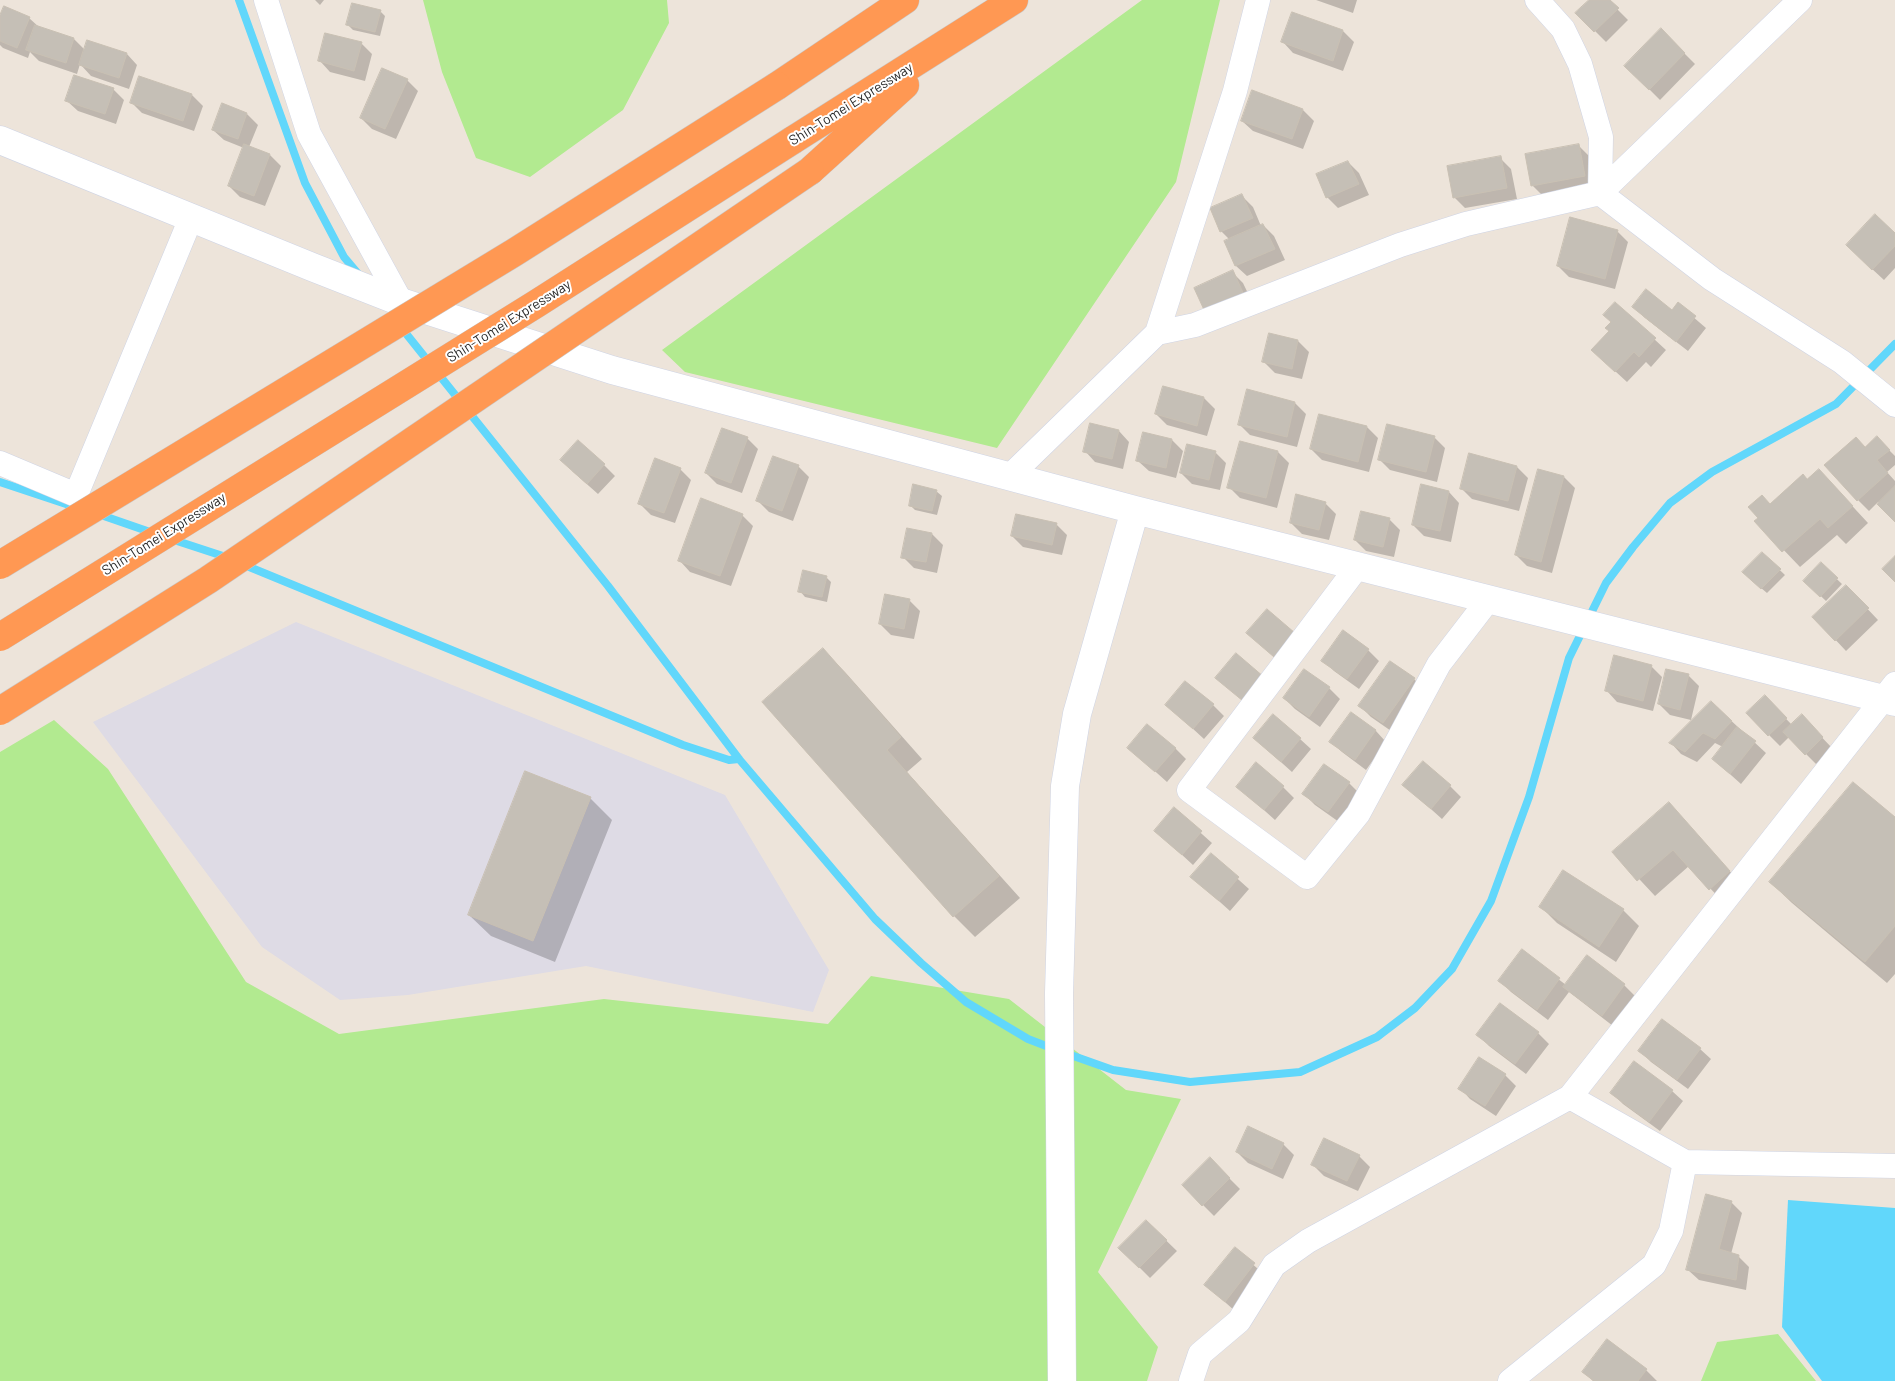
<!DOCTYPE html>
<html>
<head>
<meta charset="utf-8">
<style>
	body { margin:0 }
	canvas { display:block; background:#ede4da }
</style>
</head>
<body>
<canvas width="1895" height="1381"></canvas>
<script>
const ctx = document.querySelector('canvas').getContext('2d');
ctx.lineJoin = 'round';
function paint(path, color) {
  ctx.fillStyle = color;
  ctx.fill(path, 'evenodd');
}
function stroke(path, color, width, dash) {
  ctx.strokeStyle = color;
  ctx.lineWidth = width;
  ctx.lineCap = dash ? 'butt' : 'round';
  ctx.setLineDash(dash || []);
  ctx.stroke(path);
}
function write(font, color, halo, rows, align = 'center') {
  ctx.font = font + ' Barlow,sans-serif';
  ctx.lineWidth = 4;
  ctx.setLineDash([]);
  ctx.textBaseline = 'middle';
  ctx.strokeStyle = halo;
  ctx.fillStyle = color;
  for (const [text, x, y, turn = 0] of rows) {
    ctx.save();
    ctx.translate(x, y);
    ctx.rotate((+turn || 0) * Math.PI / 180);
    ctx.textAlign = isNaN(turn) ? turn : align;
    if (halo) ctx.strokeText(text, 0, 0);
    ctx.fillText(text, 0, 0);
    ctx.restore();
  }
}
const industrial = new Path2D(`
	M296 622 725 795 829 970 813 1012 586 966 408 995 340 1000 262 947 93 722Z`);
const green = new Path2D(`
	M423 0H667L669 23 623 110 530 177 476 158 442 72Z
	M1142 0H1220L1176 182 997 448 685 372 662 350Z
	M54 720 108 769 246 982 339 1034 604 999 828 1024 871 976 1009 999 1126 1090 1181 1099 1098 1272 1158 1347 1147 1381H0V752Z
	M1778 1334 1816 1381H1701L1717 1342Z`);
const water = new Path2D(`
	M1788 1200 1895 1208V1381H1822L1782 1327Z`);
const shadow = new Path2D(`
	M315 0H324L320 5Z
	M1316 0H1357L1353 13Z
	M1591 0H1608L1628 20 1606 42 1577 13Z
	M380 11 385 16 380 36 353 30 348 25Z
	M0 18H29L39 27 74 39 85 50 127 54 137 65 129 89 91 76 80 64 77 74 39 61 30 52 28 58 3 48 0 45Z
	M1661 30 1695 64 1660 100 1626 66Z
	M1343 31 1354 42 1343 71 1293 53 1283 42Z
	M361 43 372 54 365 81 330 72 320 61Z
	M140 78 192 95 203 106 194 131 142 113 131 102Z
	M407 80 418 91 396 139 372 129 361 118Z
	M113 89 124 100 116 124 78 111 67 101Z
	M222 105 247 114 258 125 249 147 270 155 281 166 265 206 240 197 229 186 244 148 224 140 213 130Z
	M1303 110 1314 121 1303 149 1253 131 1242 121Z
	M1578 145 1589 156 1595 187 1543 196 1532 185Z
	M1500 158 1511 169 1517 199 1465 208 1454 197Z
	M1348 162 1359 173 1369 195 1338 208 1327 197Z
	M1242 196 1253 207 1261 226 1263 225 1274 236 1285 260 1247 276 1236 266 1226 242 1230 240 1221 231Z
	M1617 231 1628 242 1615 289 1569 277 1558 266Z
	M1895 235V268L1884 280 1858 256Z
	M1232 272 1243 283 1254 306 1217 323Z
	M1615 303 1666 350 1651 367 1646 362 1627 382 1604 361Z
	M1678 304 1706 328 1688 351 1645 318 1634 307 1672 312Z
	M1298 341 1309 352 1302 379 1275 373 1264 362Z
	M1204 398 1215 409 1207 436 1167 425 1156 414Z
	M1295 403 1306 414 1297 447 1250 435 1240 425Z
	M1367 427 1378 438 1369 472 1322 460 1311 449Z
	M1119 431 1129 442 1123 469 1095 462 1085 451Z
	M1434 437 1445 448 1437 482 1390 470 1379 459Z
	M747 438 758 449 742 493 717 484 706 473Z
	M1172 440 1183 451 1176 478 1149 471 1138 461Z
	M1866 448 1888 449 1895 456V465L1887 472 1895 481V520L1878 502 1869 511 1858 500Z
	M1215 452 1226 463 1220 490 1192 484 1181 473Z
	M1278 452 1289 463 1277 508 1240 498 1229 487Z
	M604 465 615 476 598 494 572 471Z
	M798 466 809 477 793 521 769 512 758 501Z
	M1517 467 1528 478 1519 511 1472 499 1461 488Z
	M680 469 691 480 675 523 651 515 640 504Z
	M1819 470 1868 523 1846 544 1837 535 1800 567 1756 521Z
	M1564 477 1575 488 1552 573 1527 566 1516 555Z
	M936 491 942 496 937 515 915 510 910 505Z
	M1449 492 1459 503 1451 542 1424 536 1413 525Z
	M1325 503 1336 514 1329 540 1302 534 1291 523Z
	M742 515 753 526 731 586 690 572 680 561Z
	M1389 519 1400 530 1394 557 1366 551 1355 540Z
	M1056 524 1067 535 1062 555 1023 547 1012 536Z
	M932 534 943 545 937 573 914 568 903 557Z
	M1762 553 1785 575 1767 593 1748 577Z
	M1821 564 1842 584 1826 601 1805 581Z
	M826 577 831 582 827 602 805 597 800 591Z
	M1846 586 1878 620 1846 651 1814 617Z
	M909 600 920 611 914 639 891 635 880 624Z
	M823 650 845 672 922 759 907 772 1020 898 975 937 954 916Z
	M1368 650 1379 661 1359 689 1334 671 1323 660Z
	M1651 666 1662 677 1653 711 1617 702 1607 691Z
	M1688 675 1699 686 1691 720 1670 715 1659 704Z
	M1414 679 1425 690 1394 733 1371 717 1360 706Z
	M1329 688 1340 699 1320 727 1295 709 1284 698Z
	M1765 697 1792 725 1812 727 1833 749 1816 764 1789 737 1780 746 1769 735Z
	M1711 702 1766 753 1741 784 1713 759 1723 747 1715 743 1697 762 1681 754 1671 743Z
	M1167 705H1213L1224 716 1204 739Z
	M1351 714 1376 731 1386 742 1366 770 1342 752 1331 742Z
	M1254 738 1300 739 1311 749 1292 772Z
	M1129 748H1175L1186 759 1167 782Z
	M1349 783 1360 794 1339 822 1315 805 1304 794Z
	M1404 785 1450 786 1461 797 1442 819Z
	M1237 786 1283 787 1294 798 1275 820Z
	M590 798 612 820 555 962 491 936 469 915Z
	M1669 804 1745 888 1726 905 1689 866 1655 896 1614 852Z
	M1174 809 1212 843 1193 865 1156 831Z
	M1895 819V974L1887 983 1792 903 1770 882Z
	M1211 855 1249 889 1230 911 1192 877Z
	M1540 906 1623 910 1639 926 1616 962 1557 923Z
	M1522 951 1566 985 1587 957 1624 985 1635 996 1613 1026 1569 992 1548 1020 1511 992 1500 981Z
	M1538 1033 1549 1044 1526 1074 1489 1046 1478 1035Z
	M1700 1049 1711 1059 1688 1089 1651 1062 1640 1051Z
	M1505 1075 1516 1086 1496 1116 1470 1099 1460 1088Z
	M1672 1091 1683 1101 1660 1131 1623 1104 1612 1093Z
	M1283 1144 1294 1155 1283 1179 1248 1163 1237 1152Z
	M1359 1156 1370 1167 1358 1191 1324 1176 1313 1165Z
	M1210 1159 1240 1189 1214 1216 1184 1186Z
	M1731 1202 1742 1213 1731 1254 1738 1256 1749 1267 1746 1290 1699 1280 1688 1270Z
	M1146 1221 1177 1251 1150 1278 1120 1248Z
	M1235 1249 1265 1275 1236 1312 1206 1285Z
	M1646 1370 1657 1381H1593L1584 1372Z`);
const stream = new Path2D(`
	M239 0 305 183 344 257 360 276
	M400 326 608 586 739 759 875 919 921 963 966 1002 1028 1039 1054 1049
	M0 482 75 507
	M98 514 153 533
	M171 539 229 558
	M242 564 683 745 729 760 739 759
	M1065 1053 1113 1070 1190 1082 1300 1072 1377 1037 1415 1008 1452 969 1491 901 1529 797 1569 658 1606 583 1633 547 1670 503 1712 472 1836 404 1895 344`);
const building = new Path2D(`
	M1589 0H1610L1619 8 1594 32 1575 13Z
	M352 3 381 10 375 32 346 25Z
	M4 6 30 17 17 48 0 41V15Z
	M1292 12 1343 30 1333 61 1281 42Z
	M35 25 74 38 66 63 26 50Z
	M1661 28 1685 53 1649 90 1624 66Z
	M325 33 362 42 354 71 318 61Z
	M87 40 127 53 119 78 79 65Z
	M382 68 408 79 385 129 360 118Z
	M74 75 114 88 105 114 65 101Z
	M139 76 192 94 183 121 130 103Z
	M1252 90 1303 109 1292 139 1241 121Z
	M222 103 247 113 238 139 212 130Z
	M244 144 270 154 254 196 228 186Z
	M1579 144 1585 176 1531 186 1525 154Z
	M1501 156 1507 188 1453 198 1447 166Z
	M1348 161 1359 184 1326 198 1316 174Z
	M1242 194 1253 218 1220 232 1210 208Z
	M1875 214 1895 233V246L1872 270 1846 245Z
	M1570 217 1618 230 1605 279 1557 266Z
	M1263 224 1275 249 1235 266 1224 241Z
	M1233 270 1244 295 1205 312 1194 288Z
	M1646 289 1672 310 1678 302 1696 316 1676 342 1632 307Z
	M1615 302 1656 338 1639 357 1634 352 1615 372 1591 350 1609 331 1605 328 1611 322 1603 315Z
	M1269 333 1298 340 1292 369 1262 362Z
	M1163 386 1204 397 1197 426 1155 414Z
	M1247 389 1295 402 1287 437 1238 425Z
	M1319 414 1367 426 1358 462 1310 449Z
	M1090 423 1119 430 1112 459 1083 452Z
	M1387 424 1435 436 1426 472 1378 460Z
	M722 428 748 437 731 483 705 473Z
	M1143 432 1172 439 1166 468 1136 461Z
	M1877 436 1890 450 1877 460 1888 473 1857 501 1824 465 1856 437 1865 447Z
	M578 440 605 464 587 484 560 460Z
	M1240 441 1278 451 1266 498 1227 488Z
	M1187 444 1216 451 1209 480 1180 473Z
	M1469 453 1517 466 1508 501 1460 489Z
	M773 456 799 465 782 511 756 501Z
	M655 458 681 468 664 513 638 504Z
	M1538 469 1564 476 1541 562 1515 555Z
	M1819 469 1853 506 1828 528 1820 519 1782 552 1754 521 1758 518 1748 507 1762 495 1770 504 1803 474 1807 479Z
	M913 484 937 490 932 511 909 506Z
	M1421 484 1449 491 1440 531 1412 525Z
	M1895 486V522L1877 504Z
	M1296 494 1326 502 1319 530 1290 523Z
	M701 498 743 514 720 576 678 561Z
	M1361 511 1390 518 1383 547 1354 540Z
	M1016 514 1057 523 1052 545 1011 536Z
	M907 528 932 533 926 562 901 558Z
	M1762 552 1781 569 1761 589 1742 572Z
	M1895 556V582L1882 569Z
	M1821 562 1838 578 1820 597 1803 581Z
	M803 570 827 576 822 597 798 592Z
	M1846 585 1869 608 1835 641 1812 617Z
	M885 594 910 599 904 629 879 624Z
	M1267 609 1295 633 1274 657 1246 633Z
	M1343 630 1369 649 1347 679 1321 661Z
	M823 648 901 737 887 750 999 876 953 917 762 702Z
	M1236 653 1264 677 1243 701 1215 678Z
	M1614 655 1652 665 1643 701 1605 691Z
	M1390 661 1415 678 1383 723 1358 706Z
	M1304 669 1330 687 1309 717 1283 698Z
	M1666 669 1689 674 1680 710 1658 704Z
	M1185 681 1214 704 1193 729 1165 705Z
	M1765 695 1787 718 1768 736 1746 713Z
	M1711 701 1732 721 1715 739 1703 733 1685 752 1669 743Z
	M1351 712 1376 730 1355 760 1329 742Z
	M1273 714 1301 738 1281 762 1253 738Z
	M1802 714 1823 737 1805 755 1783 732Z
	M1147 724 1176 748 1155 772 1127 748Z
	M1737 727 1756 741 1730 774 1712 759Z
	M1423 761 1451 785 1431 809 1402 785Z
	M1256 762 1284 786 1264 810 1236 787Z
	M1324 764 1350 782 1328 812 1302 794Z
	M525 771 591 797 533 941 468 915Z
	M1853 782 1895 817V926L1865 962 1769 882Z
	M1669 802 1730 871 1709 890 1673 850 1637 881 1612 852Z
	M1174 807 1202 831 1182 855 1154 831Z
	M1211 853 1239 877 1219 901 1190 877Z
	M1563 870 1624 909 1599 947 1539 907Z
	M1522 949 1560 978 1537 1010 1498 981Z
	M1587 955 1625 984 1602 1016 1563 987Z
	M1500 1003 1539 1032 1515 1064 1476 1035Z
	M1662 1019 1701 1048 1677 1080 1638 1051Z
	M1479 1057 1506 1074 1485 1106 1458 1089Z
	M1634 1061 1673 1090 1649 1122 1610 1093Z
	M1248 1126 1284 1143 1272 1169 1236 1152Z
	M1324 1138 1360 1155 1347 1181 1311 1165Z
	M1210 1157 1230 1178 1202 1206 1182 1185Z
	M1706 1194 1732 1201 1719 1249 1739 1255 1736 1280 1686 1270Z
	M1146 1220 1167 1240 1139 1268 1118 1248Z
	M1235 1247 1255 1263 1225 1302 1204 1285Z
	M1607 1339 1647 1369 1638 1381H1594L1582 1372Z`);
const minor = new Path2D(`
	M266 0 309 134 401 302
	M1537 0 1563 29 1580 64 1601 137 1600 193
	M1600 193 1712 279 1842 362 1895 405
	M1157 333 1195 325 1400 245 1466 224 1600 193 1800 0
	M0 463 76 495 191 218
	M1010 476 1157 333 1235 91 1258 0
	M1358 566 1189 790 1307 877 1358 814 1439 664 1489 599
	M1570 1097 1685 1162 1895 1166
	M1191 1381 1200 1354 1239 1321 1274 1265 1308 1241 1570 1097 1895 684
	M1510 1381 1654 1265 1671 1231 1685 1162`);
const tertiary = new Path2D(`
	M0 140 312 267 401 302 612 370 1135 510 1895 702
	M1062 1381 1059 993 1065 786 1077 714 1135 510`);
const motorway = new Path2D(`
	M777 86 905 0
	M793 140 1014 0
	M810 171 905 85`);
const motorwayBridge = new Path2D(`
	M0 565 515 252 777 86
	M0 637 536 304 793 140
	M0 711 208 580 810 171`);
const streetNames = [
	["Shin-Tomei Expressway",851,104,-32],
	["Shin-Tomei Expressway",509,321,-32],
	["Shin-Tomei Expressway",164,534,-32]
];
paint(industrial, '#dedbe5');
paint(green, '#b2ea90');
paint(water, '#61d7fb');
paint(shadow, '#0003');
stroke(stream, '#61d7fb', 8);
paint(building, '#c5bfb6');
stroke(building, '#c9c0b3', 1);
stroke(minor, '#cfd4e4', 25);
stroke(tertiary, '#cfd4e4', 29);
stroke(motorway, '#c8c8c8', 29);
stroke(minor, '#fff', 24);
stroke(tertiary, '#fff', 28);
stroke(motorway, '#ff9853', 28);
stroke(motorwayBridge, '#c8c8c8', 29, []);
stroke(motorwayBridge, '#ff9853', 28);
write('14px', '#2a2a2a', '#fff', streetNames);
</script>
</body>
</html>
